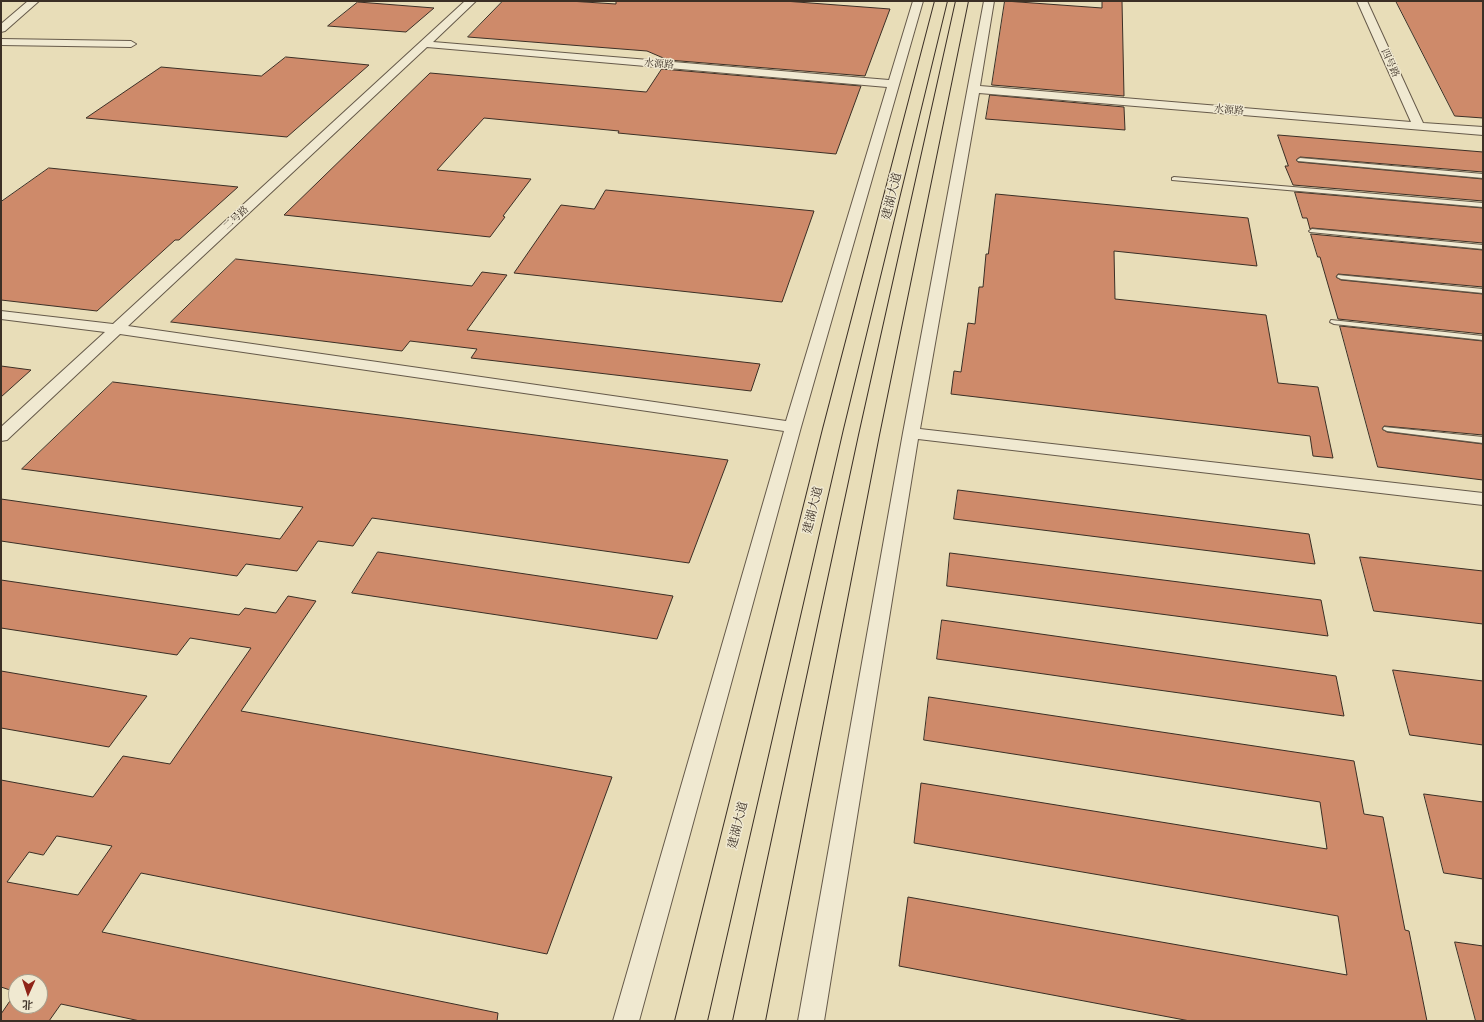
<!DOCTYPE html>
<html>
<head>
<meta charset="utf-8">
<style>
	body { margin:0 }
	#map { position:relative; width:1484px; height:1022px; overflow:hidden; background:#e8ddb8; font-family:"Libre Caslon Text","Noto Serif SC",serif }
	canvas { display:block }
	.frame { position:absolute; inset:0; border:2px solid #3b2f25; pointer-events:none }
	.north { position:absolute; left:8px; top:974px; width:40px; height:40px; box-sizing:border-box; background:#f0e9d1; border:1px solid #a89f8c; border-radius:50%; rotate:183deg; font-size:11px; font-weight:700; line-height:16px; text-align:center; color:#3b2f25 }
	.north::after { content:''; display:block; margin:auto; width:14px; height:18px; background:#8f2418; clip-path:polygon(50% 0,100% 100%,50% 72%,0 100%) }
</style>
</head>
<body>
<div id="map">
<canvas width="1484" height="1022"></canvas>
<div class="frame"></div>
<div class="north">北</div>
</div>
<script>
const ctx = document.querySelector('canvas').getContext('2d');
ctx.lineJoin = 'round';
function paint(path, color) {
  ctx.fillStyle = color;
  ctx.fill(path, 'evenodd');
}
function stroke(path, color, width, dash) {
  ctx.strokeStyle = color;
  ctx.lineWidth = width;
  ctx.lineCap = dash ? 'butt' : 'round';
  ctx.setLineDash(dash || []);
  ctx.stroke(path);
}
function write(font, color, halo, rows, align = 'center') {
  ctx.font = font + ' "Libre Caslon Text","Noto Serif SC",serif';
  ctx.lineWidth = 3;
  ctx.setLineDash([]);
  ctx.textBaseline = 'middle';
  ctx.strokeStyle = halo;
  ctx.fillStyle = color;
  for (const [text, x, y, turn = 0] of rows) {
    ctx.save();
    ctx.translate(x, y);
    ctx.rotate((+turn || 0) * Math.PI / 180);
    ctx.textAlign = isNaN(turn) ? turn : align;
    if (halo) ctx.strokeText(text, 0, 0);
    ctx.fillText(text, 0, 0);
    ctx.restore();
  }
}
const building = new Path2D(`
	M503 1H569L616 4V1H784L890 9 865 76 668 60 647 51 468 37Z
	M1005 1 1102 8V1H1122L1124 96 992 85Z
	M1396 1H1483V118L1455 116Z
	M358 2 434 8 406 32 328 26Z
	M286 57 369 65 287 137 86 118 161 67 261 76Z
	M662 69 861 86 836 154 618 133 619 131 484 118 437 170 531 179 503 216 505 217 490 237 284 215 430 73 646 92Z
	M990 95 1124 107 1125 130 986 119Z
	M1278 135 1483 152V172L1300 157 1296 160 1298 162 1483 179V201L1293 185 1285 166H1288Z
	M49 168 238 187 179 240H175L97 311 1 300V202Z
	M606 190 814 211 782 302 514 273 561 205 594 209Z
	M1295 192 1483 208V243L1312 228 1310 229 1307 218H1303Z
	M996 194 1248 218 1257 266 1114 251 1115 299 1266 315 1278 383 1318 387 1333 458 1313 456 1310 436 951 394 954 371 961 372 968 323 975 324 979 287H983L986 254H988Z
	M1311 234 1483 250V287L1338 274 1336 277 1341 280 1483 294V334L1338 319 1320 257H1318Z
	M236 259 472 286 482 272 507 275 467 330 760 364 751 391 471 358 477 349 410 341 402 351 171 322Z
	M1340 326 1483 341V435L1384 426 1382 429 1387 432 1483 444V480L1378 467Z
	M1 366 31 370 1 397Z
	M113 382 404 418 728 460 689 563 372 518 353 546 318 541 297 571 246 564 237 576 1 541V499L280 539 303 507 22 469Z
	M958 490 1309 534 1315 564 954 519Z
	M378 552 673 596 657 639 352 593Z
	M950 553 1321 600 1328 636 947 586Z
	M1360 557 1483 571V624L1374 611Z
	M1 580 239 615 245 608 276 613 288 596 316 601 241 711 612 777 547 954 141 873 102 932 498 1013 497 1021H140L61 1004 49 1021H1V1014L16 992V1006H40V982H16V992L1 987V780L93 797 123 756 170 764 251 648 190 638 177 655 1 628ZM57 836 112 846 78 895 7 882 29 852 43 855Z
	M942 620 1336 676 1344 716 937 659Z
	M1393 670 1483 681V745L1410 735Z
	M1 671 147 696 109 747 1 728Z
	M929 697 1354 761 1364 814 1383 817 1405 930 1409 931 1427 1021H1190L899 966 908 897 1347 975 1338 916 914 843 921 783 1327 849 1320 802 924 740Z
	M1424 794 1483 802V879L1444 873Z
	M1455 942 1483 946V1021H1476Z`);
const lane = new Path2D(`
	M1300 158 1483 174V178L1298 161 1297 160Z
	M1174 177 1483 203V207L1172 180V178Z
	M1312 229 1483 245V249L1310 232 1309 231Z
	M1338 275 1483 289V293L1341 279 1337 277Z
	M1331 320 1483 336V340L1334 324 1330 322Z
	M1384 427 1483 437V443L1387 431 1383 429Z`);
const street = new Path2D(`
	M28 1H39L5 31 1 32V24Z
	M465 1H476L433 42 889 80 913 1H923L801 427 639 1021H613L784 431 120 334 7 440 1 441V427L105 332 1 319V311L113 324ZM427 47 887 87 786 421 128 326Z
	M984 1H994L980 86 1411 122 1357 1H1367L1423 123 1483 127V135L979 93 920 429 1483 493V505L918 439 824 1021H798L903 433Z
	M1 39 131 41 136 44 131 47 1 45Z`);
const primary = new Path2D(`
	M935 1H947L843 429 707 1021H675L823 429Z
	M956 1H968L879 435 765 1021H733L859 435Z`);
const farStreetnames = [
	["四号路",1390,63,66],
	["水源路",659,64,5],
	["水源路",1229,110,5],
	["二号路",236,218,-43]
];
const streetNames = [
	["建湖大道",892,196,-76],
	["建湖大道",813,510,-76],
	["建湖大道",738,825,-76]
];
paint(building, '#ce8a6a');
stroke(building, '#3b2f25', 1);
stroke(lane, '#665a4a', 2);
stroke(street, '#665a4a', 2);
stroke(primary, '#3b2f25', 2);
paint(lane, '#f0e9d1');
paint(street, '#f0e9d1');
paint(primary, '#e8ddb8');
write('10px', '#3b2f25', '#f0e9d1', farStreetnames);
write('12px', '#3b2f25', '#f0e9d1', streetNames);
</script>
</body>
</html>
